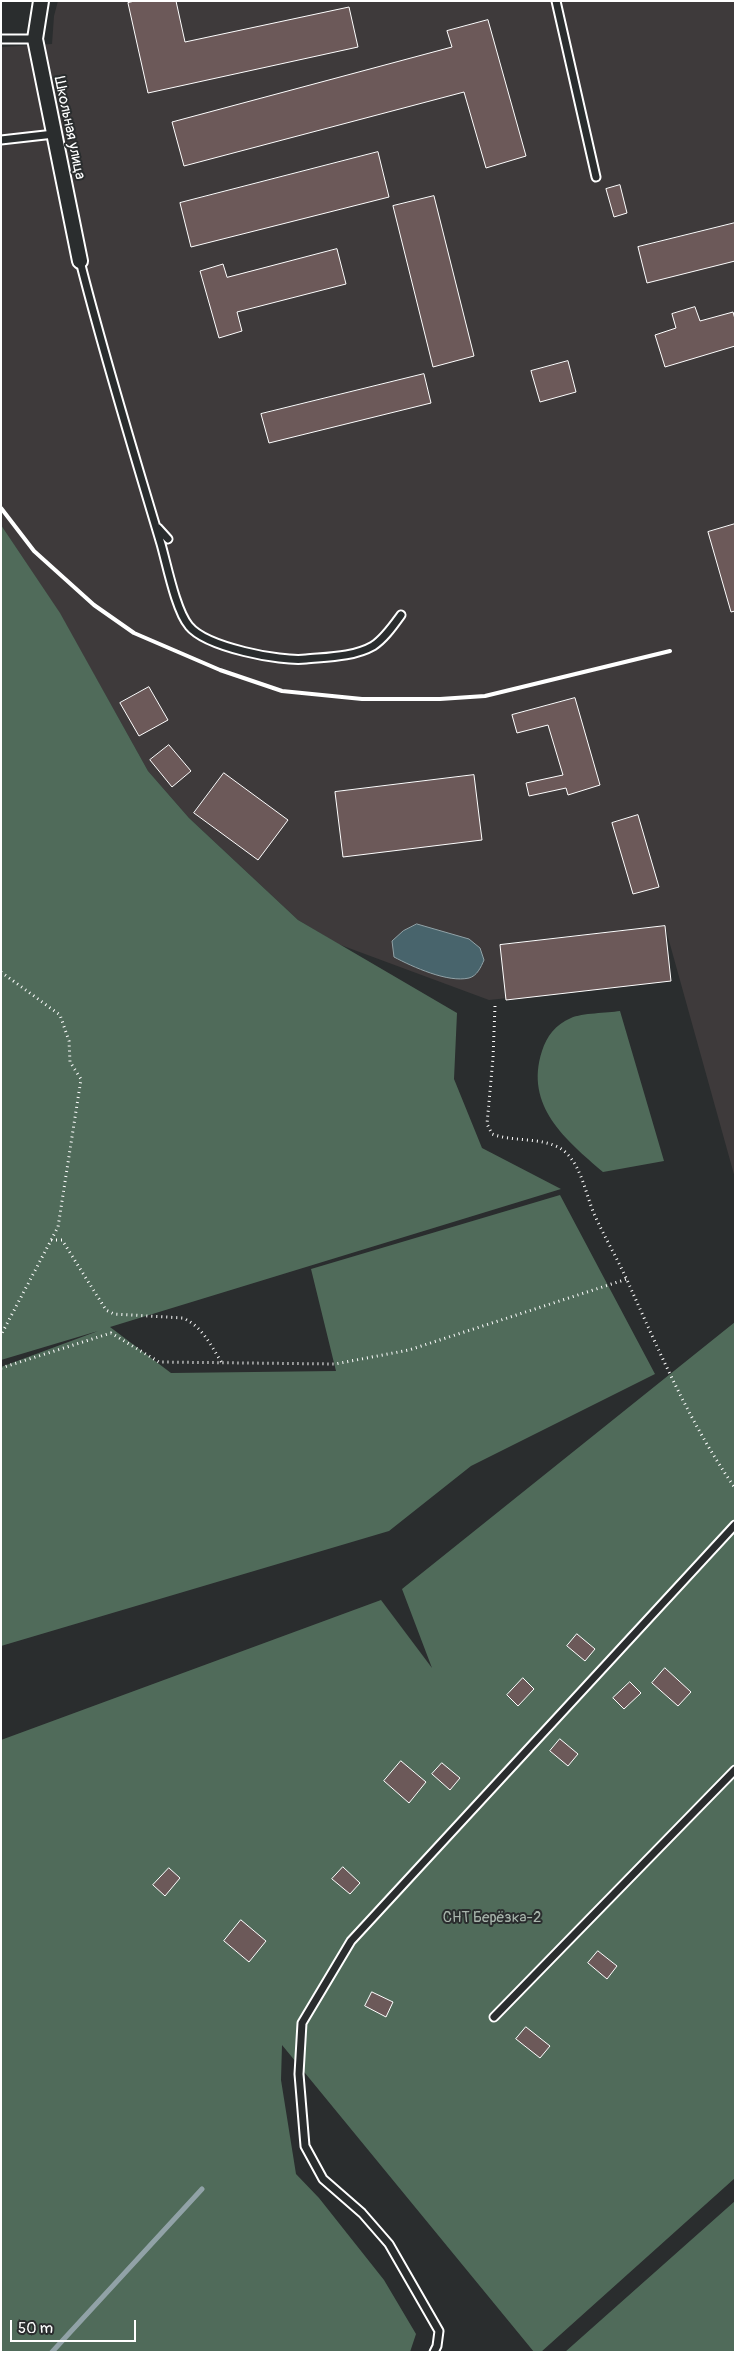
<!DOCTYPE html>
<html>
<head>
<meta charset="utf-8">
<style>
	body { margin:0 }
	#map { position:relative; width:736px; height:2353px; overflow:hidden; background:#2a2d2e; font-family:Pangolin,sans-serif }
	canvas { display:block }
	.frame { position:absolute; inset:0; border:2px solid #fff; pointer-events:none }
	.scale { position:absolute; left:10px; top:2320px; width:126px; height:22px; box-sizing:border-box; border:2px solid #fff; border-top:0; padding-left:6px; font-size:15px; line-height:18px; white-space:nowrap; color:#fff; -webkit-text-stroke:4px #2a2d2e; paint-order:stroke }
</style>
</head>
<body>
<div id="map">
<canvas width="736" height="2353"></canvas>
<div class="frame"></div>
<div class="scale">50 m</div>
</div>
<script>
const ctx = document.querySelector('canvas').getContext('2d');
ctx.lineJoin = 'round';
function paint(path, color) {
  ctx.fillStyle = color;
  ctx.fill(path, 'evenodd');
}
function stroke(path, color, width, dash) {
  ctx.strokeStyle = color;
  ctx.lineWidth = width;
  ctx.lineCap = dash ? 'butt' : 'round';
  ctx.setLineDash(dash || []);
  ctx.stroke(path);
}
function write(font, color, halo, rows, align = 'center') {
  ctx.font = font + ' Pangolin,sans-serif';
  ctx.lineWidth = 4;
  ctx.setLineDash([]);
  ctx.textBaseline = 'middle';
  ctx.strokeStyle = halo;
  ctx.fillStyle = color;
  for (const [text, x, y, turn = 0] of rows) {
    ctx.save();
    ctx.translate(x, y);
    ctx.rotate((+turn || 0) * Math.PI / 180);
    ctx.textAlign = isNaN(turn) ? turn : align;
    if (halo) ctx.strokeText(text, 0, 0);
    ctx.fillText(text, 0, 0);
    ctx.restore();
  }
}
const built = new Path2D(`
	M58 1H735V1178L666 930 671 981 489 1000 338 944 298 920 189 818 148 771 60 614 1 525V47L52 44 54 16Z`);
const green = new Path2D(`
	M1 525 60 613 148 771 189 818 298 920 457 1013 454 1079 482 1148 561 1189 110 1327 171 1373 336 1371 311 1269 560 1195 655 1374 471 1466 389 1531 1 1646V1367L98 1331 1 1360Z
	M620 1011 664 1161 603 1172C566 1140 524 1106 542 1051 547 1036 555 1025 571 1018 582 1013 607 1013 620 1011Z
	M735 1322V2178L541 2352H534L282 2045 281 2080 296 2174 319 2198 384 2280 416 2334 410 2352H1V1740L381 1600 432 1668 402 1589Z
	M735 2201V2352H565Z`);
const water = new Path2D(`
	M417 924 469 939 480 948 484 960C481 967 477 976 469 978 448 983 413 967 394 957L392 941 403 931Z`);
const stream = new Path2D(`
	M52 2352 202 2189`);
const building = new Path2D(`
	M135 1H176L185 42 349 7 358 47 148 93 128 3Z
	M488 20 526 156 486 168 464 92 184 166 172 122 452 47 447 31Z
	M378 152 389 197 191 247 180 203Z
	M620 185 627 213 614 217 606 189Z
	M434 196 474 356 433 367 393 206Z
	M735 223V261L647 283 638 247Z
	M337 249 346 284 237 312 242 331 219 338 200 271 223 264 227 277Z
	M695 307 700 321 733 312 735 319V346L665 367 655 335 676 328 672 314Z
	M568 361 576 392 540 402 531 371Z
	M424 374 431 403 269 443 261 414Z
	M735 524V611L731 612 708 532Z
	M149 687 168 720 139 736 120 703Z
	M575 698 600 785 568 795 566 788 529 796 526 783 563 775 548 725 517 733 512 715Z
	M169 745 191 771 172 787 150 760Z
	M224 773 288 820 258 860 194 813Z
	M474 775 482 840 343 857 335 792Z
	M638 815 659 887 633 894 612 823Z
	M665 926 671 981 506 1000 500 945Z
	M577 1634 595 1649 585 1661 567 1646Z
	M665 1668 691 1692 678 1706 652 1683Z
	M523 1678 534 1689 518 1706 507 1695Z
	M630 1682 641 1693 624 1709 613 1698Z
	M560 1739 578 1754 568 1766 550 1751Z
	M401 1761 426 1782 409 1803 384 1781Z
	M442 1763 460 1778 450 1790 432 1774Z
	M343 1867 360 1883 350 1894 332 1879Z
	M169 1868 180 1878 165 1896 153 1885Z
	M241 1920 266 1941 249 1962 224 1941Z
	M598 1951 617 1966 607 1979 588 1963Z
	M372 1992 393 2002 386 2017 365 2006Z
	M526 2027 550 2046 540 2058 516 2039Z`);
const path = new Path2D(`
	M1 972 60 1015 69 1041 70 1062 81 1079 58 1227 1 1335
	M495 1006 493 1058 487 1124 492 1134C513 1142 537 1137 558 1147 581 1159 585 1194 595 1216 605 1238 617 1258 627 1280 659 1351 690 1424 735 1488
	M51 1240H62L106 1310 114 1314 183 1318C203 1327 211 1346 222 1363
	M1 1368 111 1333 159 1362 335 1364 409 1350 627 1279`);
const lane = new Path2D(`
	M556 1 596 177
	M1 39H35
	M1 140 54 134
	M80 261C104 356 133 450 161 544 167 565 176 611 189 626 206 647 280 662 306 659 327 657 354 657 373 646 384 639 393 626 401 615
	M158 528 168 539
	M494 2017 735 1770
	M434 2352 437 2346 439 2331 389 2244 362 2213 323 2179 305 2146 299 2074 302 2023 351 1941 735 1525`);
const street = new Path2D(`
	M41 1 35 39 80 261`);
const rail = new Path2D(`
	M1 508 34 551 94 605 134 633 220 670 282 691 362 699H440L485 696 670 651`);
const streetNames = [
	["Школьная улица",69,128,78]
];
const parkNames = [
	["СНТ Берёзка-2",492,1918]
];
paint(built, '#3e3a3b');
paint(green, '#506b5a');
paint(water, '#48646c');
stroke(water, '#91a2a7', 1);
stroke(stream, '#91a2a7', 5);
paint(building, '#6c5959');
stroke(building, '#fff', 1);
stroke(lane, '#fff', 11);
stroke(street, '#fff', 18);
stroke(path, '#fff', 3, [1, 4]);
stroke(lane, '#2a2d2e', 7);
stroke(street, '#2a2d2e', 14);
stroke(rail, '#fff', 4);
write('15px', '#fff', '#2a2d2e', streetNames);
write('15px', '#a8b5ac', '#2a2d2e', parkNames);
</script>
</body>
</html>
